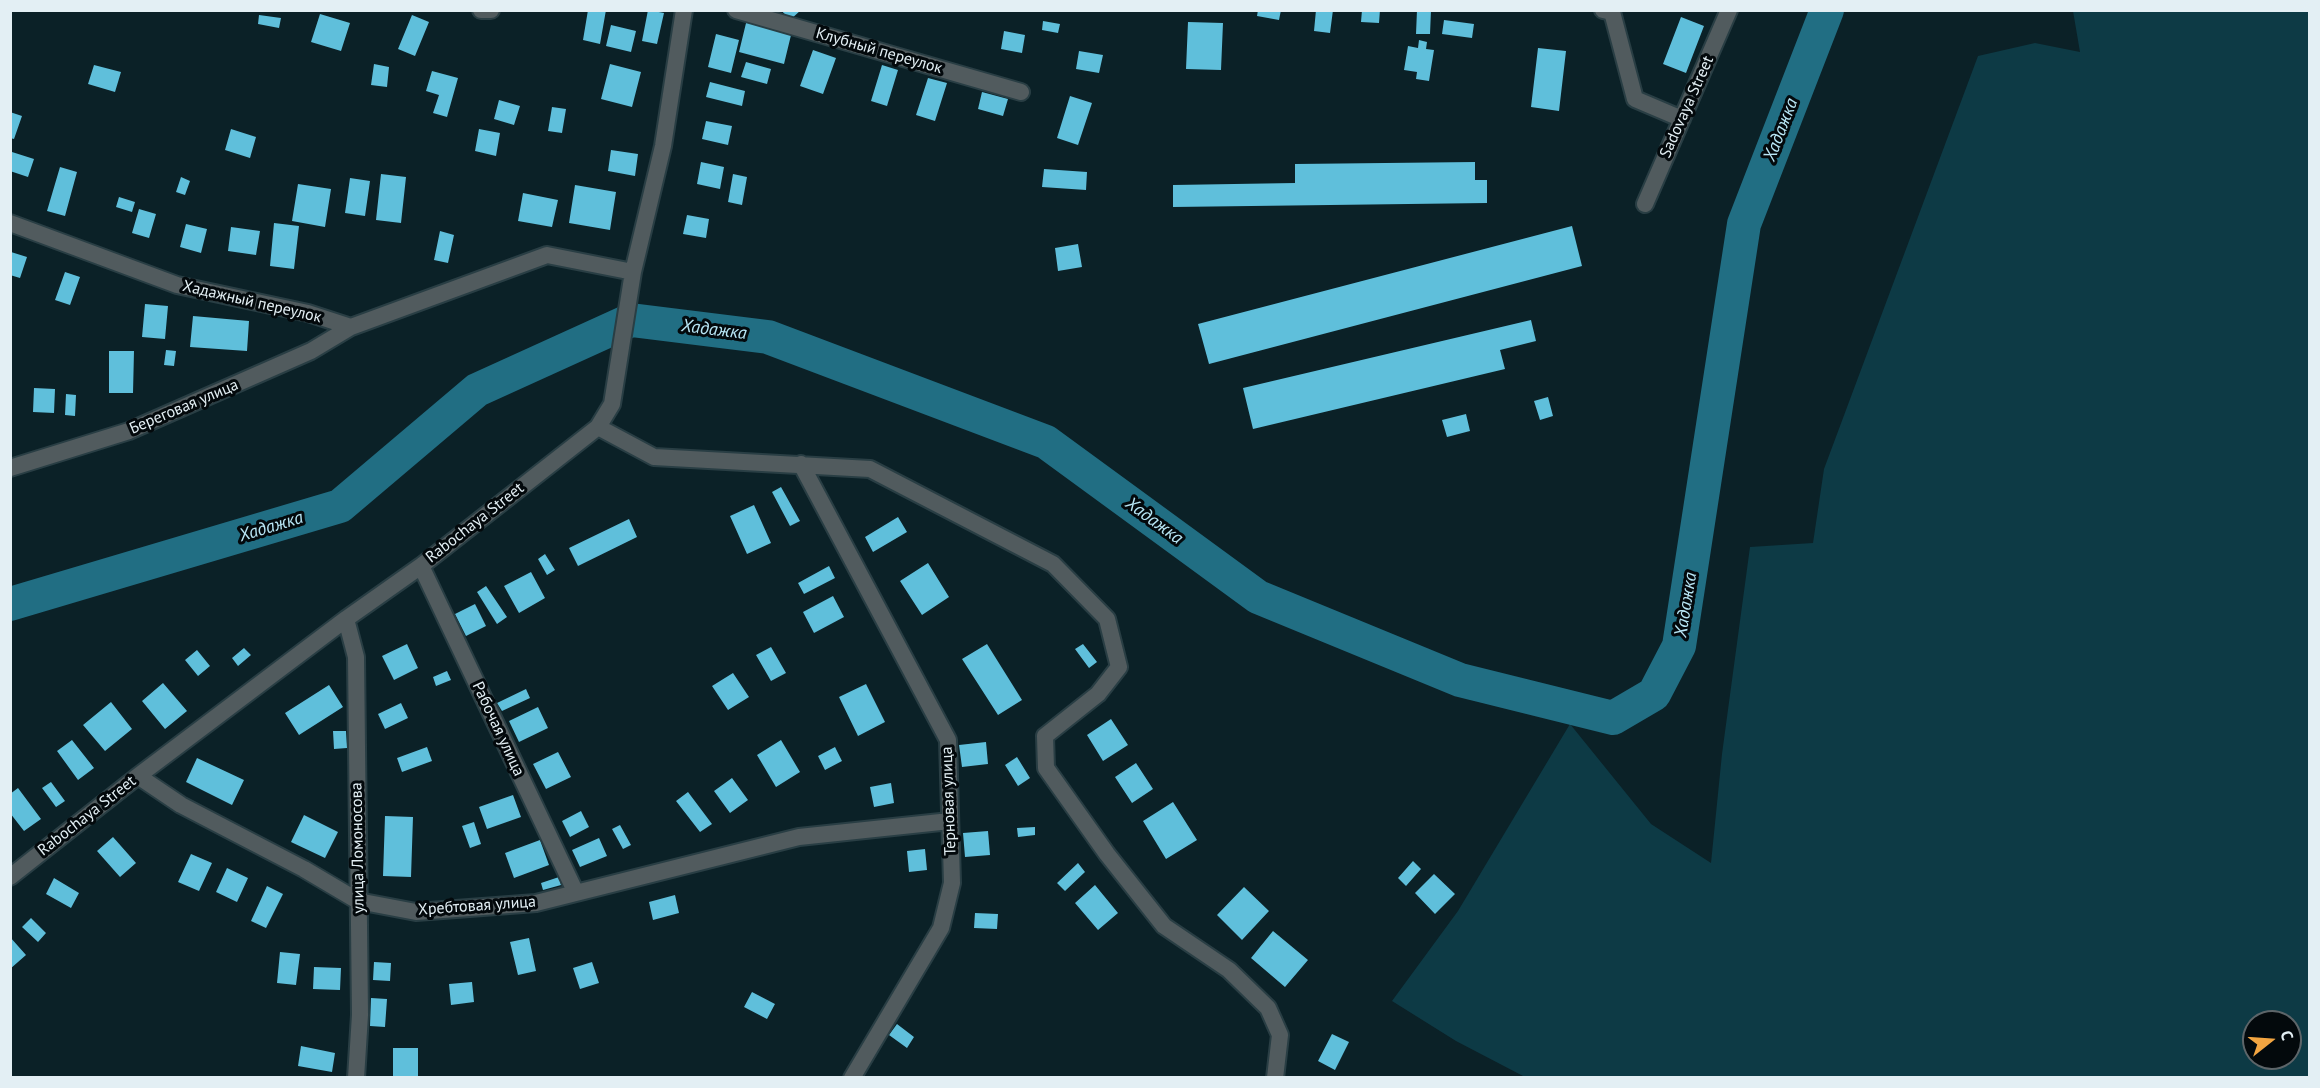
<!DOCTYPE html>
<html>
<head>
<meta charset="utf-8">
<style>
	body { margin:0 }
	#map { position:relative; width:2320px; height:1088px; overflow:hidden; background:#0b2127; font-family:"PT Sans",sans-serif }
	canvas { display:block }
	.frame { position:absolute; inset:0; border:12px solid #e3eff4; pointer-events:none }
	.north { position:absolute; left:2242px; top:1010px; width:60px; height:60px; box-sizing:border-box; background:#03090c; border:2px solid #5d6569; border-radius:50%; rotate:73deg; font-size:16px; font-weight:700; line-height:24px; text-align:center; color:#e3eff4 }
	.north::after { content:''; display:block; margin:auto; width:21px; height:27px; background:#f2a541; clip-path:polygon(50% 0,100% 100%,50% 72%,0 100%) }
</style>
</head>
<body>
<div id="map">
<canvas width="2320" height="1088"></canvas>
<div class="frame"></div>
<div class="north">С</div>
</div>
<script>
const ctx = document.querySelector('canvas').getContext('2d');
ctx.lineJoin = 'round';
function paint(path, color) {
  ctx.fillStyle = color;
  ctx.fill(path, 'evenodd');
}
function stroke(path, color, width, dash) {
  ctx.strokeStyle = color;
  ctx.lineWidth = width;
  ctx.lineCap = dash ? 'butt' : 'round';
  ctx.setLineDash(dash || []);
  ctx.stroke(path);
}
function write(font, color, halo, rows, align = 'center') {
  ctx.font = font + ' "PT Sans",sans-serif';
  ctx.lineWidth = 6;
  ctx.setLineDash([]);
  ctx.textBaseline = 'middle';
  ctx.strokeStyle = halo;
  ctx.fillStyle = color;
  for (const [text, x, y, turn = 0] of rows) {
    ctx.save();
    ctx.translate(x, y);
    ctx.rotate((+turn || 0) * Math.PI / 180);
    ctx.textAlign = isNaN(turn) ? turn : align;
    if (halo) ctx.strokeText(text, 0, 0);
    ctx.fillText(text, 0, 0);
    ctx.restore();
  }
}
const green = new Path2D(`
	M2073 11H2309V1077H1525L1456 1041 1392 1001 1458 911 1570 724 1651 824 1711 863 1722 754 1750 547 1813 543 1824 469 1978 56 2035 43 2080 52ZM2254 1022H2290V1058H2254Z`);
const river = new Path2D(`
	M10 604 340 506 477 390 631 320 768 337 1046 442 1258 597 1460 680 1613 718 1654 694 1679 646 1744 224 1827 10`);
const building = new Path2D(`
	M588 10H606L600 44 583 40Z
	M648 10 664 13 657 44 642 41Z
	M781 10H801L790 20Z
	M1258 10H1281L1279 20 1257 16Z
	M1316 10H1333L1330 33 1314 31Z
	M1362 10H1380L1379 23 1361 22Z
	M1417 10H1431L1430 34H1416Z
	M320 14 350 23 341 51 311 42Z
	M259 15 281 18 279 28 258 24Z
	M412 15 429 22 415 56 398 49Z
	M1681 17 1704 26 1686 73 1663 64Z
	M747 19 792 31 784 64 739 52Z
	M1444 20 1474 24 1472 38 1442 34Z
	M1043 21 1060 24 1058 33 1042 30Z
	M1188 22 1223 23 1221 70 1186 69Z
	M611 25 636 31 631 52 606 46Z
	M1004 31 1025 35 1022 53 1001 49Z
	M716 34 739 40 731 73 708 67Z
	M1419 40 1427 42 1426 49 1434 50 1429 81 1416 79 1417 72 1404 70 1408 46 1418 48Z
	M1538 48 1566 51 1559 111 1531 107Z
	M813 50 836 58 823 94 800 86Z
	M1079 51 1103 55 1099 73 1076 69Z
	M746 62 771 69 767 84 741 77Z
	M374 64 389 67 387 87 371 85Z
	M610 64 641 72 632 107 601 99Z
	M94 65 121 72 115 92 88 84Z
	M882 65 898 70 887 106 871 101Z
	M432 71 458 78 447 117 433 113 439 95 426 91Z
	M928 78 947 83 935 121 916 115Z
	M710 82 745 91 742 106 706 97Z
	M982 92 1008 99 1003 116 978 109Z
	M1070 96 1092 103 1078 145 1057 138Z
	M499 100 520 106 514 125 494 119Z
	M552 107 566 109 562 133 548 131Z
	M10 112 22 116 14 139 10 138Z
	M706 121 732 126 728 145 702 139Z
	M231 129 256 137 250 158 225 150Z
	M479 129 500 133 496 156 475 151Z
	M611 150 638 154 635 176 608 171Z
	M12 152 34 159 28 177 10 171Z
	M701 162 724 167 720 189 697 184Z
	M1475 162V180H1487V203L1173 207V185L1295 183V164Z
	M60 167 77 172 65 216 47 211Z
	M1044 169 1087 172 1086 190 1042 187Z
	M381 174 406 177 401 223 376 220Z
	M733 174 747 177 742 205 728 202Z
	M181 177 190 181 185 195 176 192Z
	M350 178 370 181 365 216 345 213Z
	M298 184 331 189 325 227 292 221Z
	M575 185 616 192 610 230 569 223Z
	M523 193 558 200 552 227 518 221Z
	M119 197 135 202 132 212 116 207Z
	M139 209 156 214 149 238 132 233Z
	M687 215 709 219 706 238 683 234Z
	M274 223 299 226 294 269 270 266Z
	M186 224 207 229 201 253 180 247Z
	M1572 226 1582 266 1209 364 1198 324Z
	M231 227 260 231 256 255 228 251Z
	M440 231 454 235 448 263 434 260Z
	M1078 244 1082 267 1058 271 1055 248Z
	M11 252 27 257 20 278 10 275Z
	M65 272 80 277 70 305 55 300Z
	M145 304 168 306 165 339 142 337Z
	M193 316 249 321 247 351 190 347Z
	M1531 320 1536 341 1500 350 1505 369 1253 429 1243 388Z
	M166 350 176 351 174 366 164 365Z
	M109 351H134L133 393H109Z
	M34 388 55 389 54 413 33 412Z
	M66 394 76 395 75 416 65 415Z
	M1548 397 1553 416 1540 420 1534 401Z
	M1466 414 1470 431 1447 437 1442 420Z
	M781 487 800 521 790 526 772 492Z
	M754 505 771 543 747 554 730 516Z
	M898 517 907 532 873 552 865 537Z
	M629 519 637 537 578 566 569 548Z
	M545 554 555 570 547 575 538 559Z
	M928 563 949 597 922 615 900 581Z
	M829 566 835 578 804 594 798 583Z
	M531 572 545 598 519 613 504 586Z
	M486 586 507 617 497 624 477 592Z
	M833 596 844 617 814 633 803 612Z
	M475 604 486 626 466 636 455 614Z
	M407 644 418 668 394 680 382 656Z
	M987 644 1022 700 998 715 962 659Z
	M1083 644 1097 662 1089 668 1075 649Z
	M771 647 786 673 771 681 756 655Z
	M244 648 251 655 238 666 232 658Z
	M197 650 210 666 198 676 185 660Z
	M447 671 451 680 436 686 433 677Z
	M733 673 749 697 728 710 712 686Z
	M163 683 187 711 165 729 142 701Z
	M866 684 885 722 858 736 839 697Z
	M329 685 343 707 299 735 285 713Z
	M526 689 530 698 502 711 497 703Z
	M111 702 132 729 105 751 83 725Z
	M401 703 408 718 385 729 378 714Z
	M538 707 548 728 519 742 509 721Z
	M1111 719 1128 745 1103 761 1087 735Z
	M333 731H346L347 748 334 749Z
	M72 740 94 768 78 780 57 751Z
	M781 740 800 772 776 787 757 755Z
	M986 742 988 764 962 767 959 745Z
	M427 747 432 761 402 772 397 758Z
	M835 747 842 761 825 770 818 756Z
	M558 752 571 777 546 789 533 764Z
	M1017 757 1030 778 1018 786 1005 765Z
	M197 758 244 780 232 805 186 782Z
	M1136 763 1153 789 1132 803 1115 777Z
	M732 778 748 800 730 813 714 791Z
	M51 782 65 801 56 807 42 788Z
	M891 783 894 803 874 807 870 787Z
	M18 788 41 819 24 831 10 813V794Z
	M688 792 712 824 700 832 676 801Z
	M513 795 521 817 487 829 479 807Z
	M1173 802 1197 840 1166 859 1143 821Z
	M581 811 589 827 570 837 562 821Z
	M304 815 338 832 325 858 291 842Z
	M385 816 413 817 411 877 383 876Z
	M474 822 481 844 470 848 462 826Z
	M620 825 631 845 623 849 612 829Z
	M1035 827V835L1018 837 1017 828Z
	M988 831 990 855 965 857 963 833Z
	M113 837 136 863 120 877 97 851Z
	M599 838 607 856 580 867 572 850Z
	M540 840 549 865 514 878 505 853Z
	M925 849 927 870 909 872 907 851Z
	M191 854 212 863 199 891 178 882Z
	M1413 861 1421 869 1406 886 1398 878Z
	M1078 863 1085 872 1065 891 1057 883Z
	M227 868 248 878 237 902 216 892Z
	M1434 874 1455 894 1435 914 1415 893Z
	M559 877 561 885 543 890 541 883Z
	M54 878 79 893 71 908 46 894Z
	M1095 885 1118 913 1098 930 1075 903Z
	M267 886 283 894 266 928 251 921Z
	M1244 887 1269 911 1242 940 1217 915Z
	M675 895 679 913 653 920 649 902Z
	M975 913 998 914 997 929 974 928Z
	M31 918 46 933 38 942 22 927Z
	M1273 931 1308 960 1285 987 1251 958Z
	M10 937 26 955 10 969Z
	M529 938 536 971 518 975 510 942Z
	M280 952 300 954 296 985 277 983Z
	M374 962 391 963 390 981 373 980Z
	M592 962 599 983 580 989 573 968Z
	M314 967 341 968 340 990 313 989Z
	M472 982 474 1002 451 1005 449 984Z
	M752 992 775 1004 767 1019 744 1007Z
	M371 998 387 999 385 1027 370 1026Z
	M897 1024 914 1037 907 1048 889 1035Z
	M1332 1034 1349 1042 1335 1070 1318 1061Z
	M301 1046 335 1053 332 1072 298 1066Z
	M393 1048H418V1078H393Z`);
const minor = new Path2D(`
	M481 10H491
	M736 10 1021 92
	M1603 10 1612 12 1635 99 1682 119
	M1645 204 1729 10
	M10 223 177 285 308 313 351 327 547 255 633 272
	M598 427 654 457 870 469 1053 564 1107 619 1119 667 1098 694 1045 736 1046 768 1107 854 1164 926 1229 970 1268 1008 1280 1035 1275 1078
	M801 464 948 740 952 883 941 928 852 1078
	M10 468 129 431 311 351 351 327
	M421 566 576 893
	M346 619 356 657 360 1015 356 1078
	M138 776 181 805 304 869 358 901 416 912 536 903 799 837 950 821
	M10 877 138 776 346 619 421 566 598 427 612 404 633 272 663 146 684 10`);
const streetNames = [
	["Клубный переулок",879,51,16],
	["Sadovaya Street",1687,107,-66],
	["Хадажный переулок",252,302,13],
	["Береговая улица",184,407,-23],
	["Rabochaya Street",475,523,-38],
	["Рабочая улица",498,729,65],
	["Терновая улица",949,801,-92],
	["Rabochaya Street",87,816,-38],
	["улица Ломоносова",358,848,-91],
	["Хребтовая улица",477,906,-4]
];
const waterNames = [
	["Хадажка",1781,130,-69],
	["Хадажка",714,330,7],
	["Хадажка",1154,521,36],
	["Хадажка",271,527,-17],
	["Хадажка",1686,605,-81]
];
paint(green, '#0d3a45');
stroke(river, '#216e83', 34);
paint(building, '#5fbfdb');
stroke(minor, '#293e44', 20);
stroke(minor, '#515b5e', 16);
write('16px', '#e3eff4', '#03090c', streetNames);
write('italic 18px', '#b8e6f5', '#03090c', waterNames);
</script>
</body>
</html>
